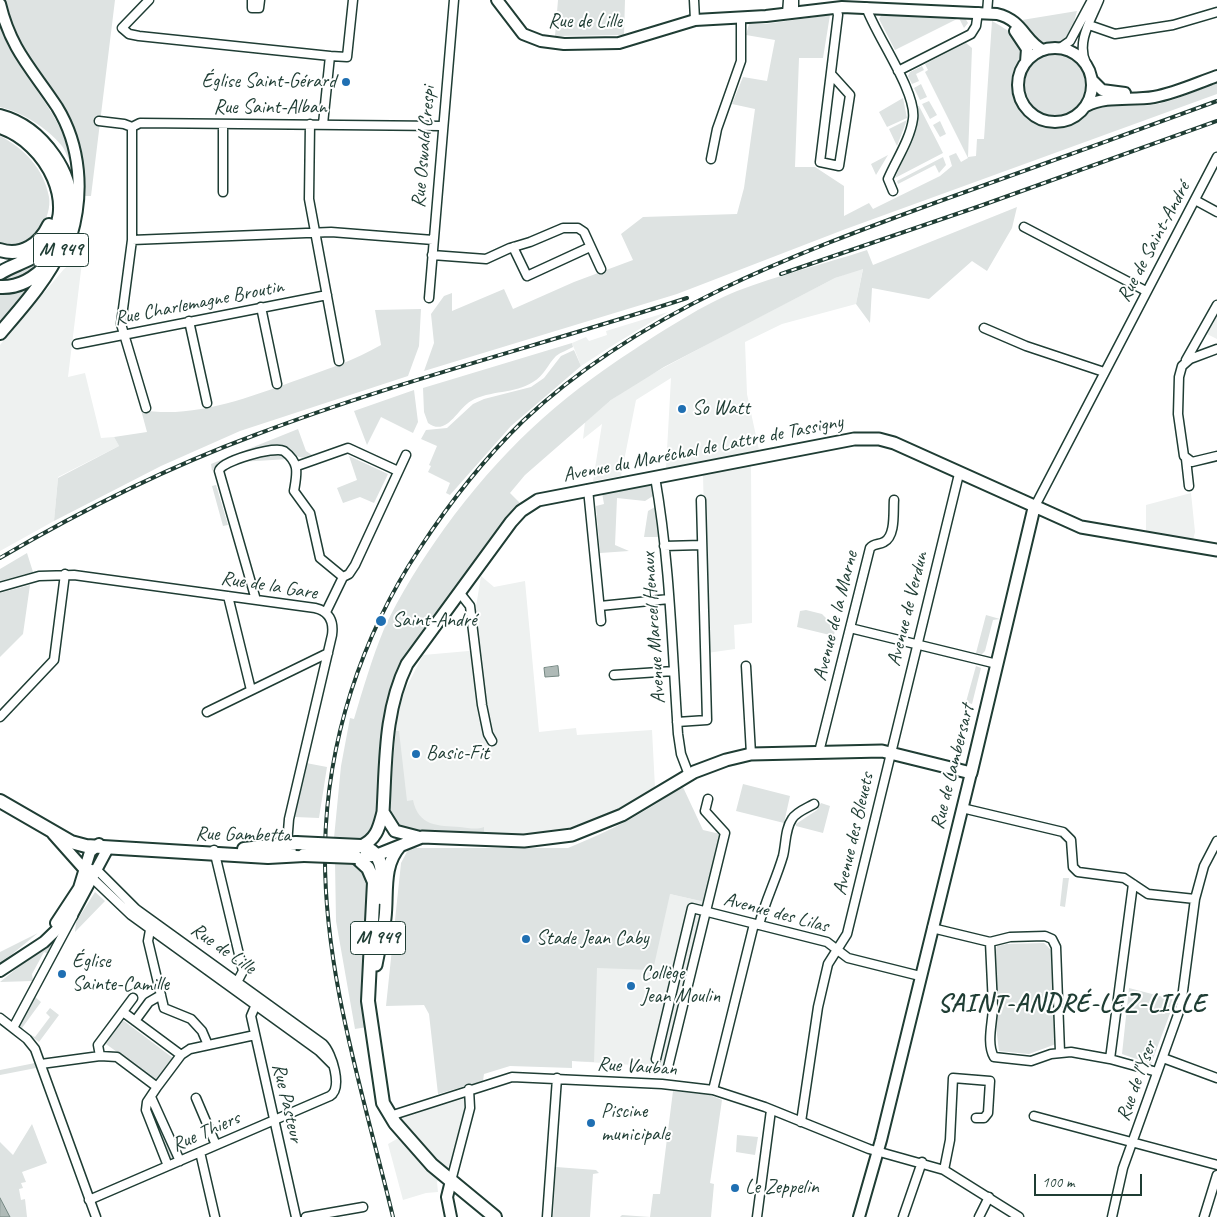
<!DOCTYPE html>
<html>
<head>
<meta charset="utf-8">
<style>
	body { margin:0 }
	#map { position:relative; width:1217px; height:1217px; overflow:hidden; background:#fff; font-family:Caveat,sans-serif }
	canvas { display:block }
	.scale { position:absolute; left:1034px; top:1174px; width:108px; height:22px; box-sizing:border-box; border:2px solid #1f3d34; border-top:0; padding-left:6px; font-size:15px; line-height:18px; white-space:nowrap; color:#1f3d34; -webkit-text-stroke:4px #fff; paint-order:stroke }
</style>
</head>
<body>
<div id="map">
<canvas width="1217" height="1217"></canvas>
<div class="scale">100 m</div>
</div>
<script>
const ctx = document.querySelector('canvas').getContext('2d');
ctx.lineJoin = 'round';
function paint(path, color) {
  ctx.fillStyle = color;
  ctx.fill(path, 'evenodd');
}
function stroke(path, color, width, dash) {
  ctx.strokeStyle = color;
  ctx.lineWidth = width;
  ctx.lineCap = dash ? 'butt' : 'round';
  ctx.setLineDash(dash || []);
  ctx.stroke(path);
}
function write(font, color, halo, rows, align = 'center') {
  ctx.font = font + ' Caveat,sans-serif';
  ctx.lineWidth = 4;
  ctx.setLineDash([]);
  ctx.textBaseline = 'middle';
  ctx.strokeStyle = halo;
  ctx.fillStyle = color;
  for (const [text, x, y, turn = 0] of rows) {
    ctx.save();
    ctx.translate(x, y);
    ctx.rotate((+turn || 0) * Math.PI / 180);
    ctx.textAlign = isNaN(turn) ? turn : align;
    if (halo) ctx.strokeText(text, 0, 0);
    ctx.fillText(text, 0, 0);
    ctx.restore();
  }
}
const built = new Path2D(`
	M83 254 68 377 85 373 101 438 114 437 119 446 58 477 54 521 0 551V345L64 269Z
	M863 268 856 304 782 324 745 342 747 394 759 450 666 468 671 378 636 400 621 476 593 481 602 424 583 439 585 422 611 400 641 380 732 331 835 278Z
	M668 312 618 342 581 366 572 343 586 337 589 341 607 335 606 331Z
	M1217 315V339L1207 334Z
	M751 464 752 623 734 625 735 649 707 653 703 474Z
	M1191 493 1195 532 1193 540 1146 532V505Z
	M481 576 494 587 525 581 539 732 576 728 577 735 652 730 655 788 629 805 585 824 557 832 516 836 405 831 389 807 397 719 404 692 423 655 480 650 475 613Z
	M670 894 705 902 664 1067 572 1061 584 908Z
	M470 1097 464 1110 450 1164 437 1182 438 1192 426 1193 403 1200 388 1144 409 1132 397 1118Z`);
const green = new Path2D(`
	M4 0H115L91 196H83V166L74 127 23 54 10 26Z
	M558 0H625L624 35 555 36Z
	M1077 11 1072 29 1063 42 1050 44 1038 42 1022 20Z
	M882 14 960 17 965 18 968 23 964 28 959 18 895 50 879 19Z
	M830 15 823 58H799L795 167H815L844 186V216L869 203 873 209 940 176 952 166 949 156 956 153 961 162 968 158 925 72 928 70 925 64 966 43 972 48 968 157 976 156 977 139H984L992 21C1014 34 1027 39 1017 67 1015 74 1012 82 1013 89 1017 115 1044 136 1069 126 1081 121 1089 108 1102 107 1118 105 1135 107 1152 105 1173 102 1197 90 1217 83V94L843 230 677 294 424 371 434 343 431 314 444 296 452 293V311L504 289 513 309 574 282 633 260 621 234 643 217 737 214 744 188 755 109 732 104 743 77 767 81 775 40 746 35 749 24H765Z
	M0 21C9 58 34 83 53 115 62 130 67 145 72 162 67 159 66 151 62 146 46 127 24 113 0 107Z
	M1024 85a32 32 0 1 1 64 0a32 32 0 1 1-64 0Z
	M922 66 924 70 916 74 919 81 912 84 908 76 910 72Z
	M921 84 927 97 920 100 914 88Z
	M903 98 907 118 887 127 879 112Z
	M929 101 937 115 930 119 922 104Z
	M917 106H919L943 153 895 178 917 127Z
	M907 120 897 146 889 129Z
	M940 121 946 134 940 137 933 125Z
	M0 136C24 148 44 169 49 197 53 221 26 259 0 243Z
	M888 155 876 175 871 164Z
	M943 157 946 165 939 173 935 165 898 184 897 181Z
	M1017 207 1012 228 987 271 972 261 929 299 872 288 870 323 856 304 863 269 835 278 664 367 611 400 525 475 510 493 520 503 399 666C381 714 381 768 376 818L372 833 361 839 334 838 341 766 350 718 354 719C363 689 372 658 384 629 400 594 422 560 444 529 500 452 556 400 635 349 664 330 706 303 737 291 779 275 824 264 867 250L873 265Z
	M57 243C43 271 30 277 0 282V279L38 260Z
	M42 276 0 324V293L21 292Z
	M421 309 419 346 408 376 240 431 161 466 54 521 58 478 119 446 114 437 147 432 141 410C195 419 250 397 300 379 328 369 355 360 381 345L375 310Z
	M572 343 573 347C568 350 561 352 556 356 548 364 544 376 533 382 515 394 490 390 471 401 457 409 447 437 428 423L424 412 423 388Z
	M574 350 581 366 511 426 450 495 446 493 450 483 428 472 431 466 429 465 437 446 421 439 426 430 447 428 473 404 484 399 531 387 544 378 561 356Z
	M414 390 418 422 413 433 381 417 367 445 354 411Z
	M298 429 306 451 312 455C292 463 298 449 283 445 274 443 227 457 219 462 216 464 215 468 212 471L211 464Z
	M280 452 289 459 239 462 263 454Z
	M349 456 388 474 374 503 360 497 343 503 337 488 357 480Z
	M216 485 228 525 223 526 212 486Z
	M648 485 651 486 653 496 645 501 617 498 615 545 629 551 600 553 596 506 604 504 602 493Z
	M655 507 660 537H644L648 511Z
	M27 553 33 572 0 581V569Z
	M30 585 23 634 0 657V593Z
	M806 610 822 614 835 627 834 636 797 627 800 611Z
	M986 615 1000 619 993 620 985 651 982 654 976 653Z
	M976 666 981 668 972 704 966 702Z
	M396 731H399L407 801 413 800C418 826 438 826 460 827 468 828 477 830 484 827V834L405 831C395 826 390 817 389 807Z
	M306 763 327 767 319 818 295 817Z
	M743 784 790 796 784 823 736 811Z
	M682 785 703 830 720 834 705 902 670 894 653 970 597 968 594 1062 572 1061V1068L510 1066 484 1074 483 1081 438 1094 429 1014 424 1005 386 1006 401 863 409 848H568C607 832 649 812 682 785Z
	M821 803 830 806 823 833 796 826V824L817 810Z
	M335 862C354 863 361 862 369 881L367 1027 355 1029 336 921Z
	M1063 878H1069L1065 907 1060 906Z
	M95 892 105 901 75 932 76 922Z
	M49 924 0 964V952L38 933Z
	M62 932 51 955 44 952 32 974 33 981 0 982Z
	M1044 943 1052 951 1056 1044 1029 1054 999 1051 995 1019 997 1011 995 954 997 946 1007 944Z
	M1129 988 1175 1000 1151 1064 1122 1054Z
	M34 996 41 1002 22 1028 26 1032 18 1026Z
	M50 1008 59 1015 39 1042 30 1035 35 1037 50 1017 46 1013Z
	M124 1021 173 1058 157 1081 106 1044 121 1022Z
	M35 1063 36 1068 0 1075V1070Z
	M673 1091 710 1095 722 1100 710 1183 714 1184 711 1217H620L622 1215 650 1217 653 1194H660Z
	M152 1107 175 1159 172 1161 148 1108Z
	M32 1124 47 1163 22 1172 26 1182 21 1183 23 1188 19 1189 21 1200 25 1199 27 1217H10L0 1198V1142L13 1155Z
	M737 1135 758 1137 755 1155 736 1152Z
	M556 1167 596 1170 599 1173 593 1174 590 1217H553Z`);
const water = new Path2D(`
	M558 666 559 676 545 677 544 668Z
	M0 1198 10 1217H0Z`);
const minor = new Path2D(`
	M149 0 122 28 129 34 139 36 330 56
	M252 0V8H259L260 0
	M694 0 695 20
	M866 7C876 36 917 92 913 119 910 140 896 160 888 179L893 191
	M794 13V0
	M987 13 988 0
	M787 14 788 0
	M1089 25 1115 34 1173 25 1217 12
	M1060 48 1070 41 1092 0
	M1086 63C1076 42 1091 20 1099 0
	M898 71 971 34 976 26 978 12
	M831 74 850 95 839 166 820 162 838 15 836 7
	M99 121 124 124 132 127 140 123 442 126
	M223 124V192
	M310 124 309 199 339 361
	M323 124 330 56 347 57 353 0
	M132 127V240L121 324 146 408
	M711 159 717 129 741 61V18
	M1195 200 1217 212
	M1024 227 1146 291
	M132 240 331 232 433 240
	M513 247 527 276 590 247
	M432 255 486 259 510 248 530 242 563 228H578L584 232 601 269
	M429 298 454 0
	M261 307 277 384
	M189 321 207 403
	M984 328 1026 346 1104 372
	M77 344 327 295
	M1217 349 1190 359 1182 366 1179 377 1178 414 1184 456 1192 462 1217 456
	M1186 360 1217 305
	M1186 459 1189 486
	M297 466 348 448 398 471
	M655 477C670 562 672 648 678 734L681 754 689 775
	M588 489 601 621
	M1034 508 1217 157
	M664 546 702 545
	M0 587 39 576 74 575 315 608C329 611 334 621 332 635L289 819 287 844
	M459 592 470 606 482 705 488 734 492 741
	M228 596 251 690
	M256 600 219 471C221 461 274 446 284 451 300 463 297 473 294 491L310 513 320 558 343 577
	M600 606 669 599
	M326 612 343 577 349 574 355 565 406 455
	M850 628 997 664
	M746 666 751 754
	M614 675 674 671
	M207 712 328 653
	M0 717 54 660 65 574
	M677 722 707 720 701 500
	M819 752 870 548C874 543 879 545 884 542 896 536 893 511 894 500
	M962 808 1063 832 1071 840 1073 867 1078 872 1124 878 1148 894 1195 899
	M214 850 243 971 235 986
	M89 875 131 915 319 1051 332 1064
	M759 925C765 901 776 880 783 856 786 844 785 829 792 819 796 812 807 808 814 804
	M932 928 990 942 1010 937 1045 936 1052 939 1056 947 1060 1052
	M150 930 148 941 164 1008 191 1019 202 1031 208 1045
	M990 942C991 964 992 985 993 1006 993 1021 986 1043 994 1057L1031 1061 1051 1054 1071 1052 1110 1059 1157 1072
	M257 1002 251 1016 296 1217
	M0 1018 27 1039 35 1049 96 1217
	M135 1021 149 1002 161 995
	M13 1028 73 916
	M181 1055 190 1049 255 1035
	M100 1056 117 1057 157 1087 181 1055 123 1012
	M1163 1058 1217 1078
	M656 1059 692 908 827 942 848 958 920 976
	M1110 1059 1133 884
	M41 1064 100 1056 98 1045 133 998
	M668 1067 725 833 705 811 708 799
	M157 1087 147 1102 146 1110 168 1166
	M713 1090 754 924
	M151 1097 180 1161
	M196 1098 216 1145
	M390 1116 512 1077 662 1084 713 1090 765 1107 869 1149 944 1170 1019 1217
	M1034 1116 1217 1165
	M801 1122 818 1007 828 964 847 934 959 474
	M200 1152 215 1217
	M944 1170 950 1140 953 1078 990 1081 988 1113 984 1118H976
	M451 1181 470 1108 469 1089
	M89 1200 330 1096C343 1088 332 1053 323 1044L136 909 97 870 91 869
	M306 1217 363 1207
	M547 1217 557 1078
	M757 1217 771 1110
	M903 1217 922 1162
	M979 1217 989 1197
	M1112 1217 1123 1168 1181 1006 1195 899 1204 866 1217 841
	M1204 1217 1217 1175`);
const tertiary = new Path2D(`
	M497 0 523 34 541 41 564 44 619 43 695 20 766 16 842 7 997 14C1023 20 1025 42 1043 50
	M0 4C11 50 32 69 57 107 81 146 84 194 71 237
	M1015 31 1027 49 1026 62
	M1018 85a37 37 0 1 1 74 0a37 37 0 1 1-74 0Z
	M1092 80 1102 90 1125 93
	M1086 106C1107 95 1132 101 1154 97 1176 93 1197 83 1217 76
	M53 834 85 870
	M56 923 79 888 90 852 99 844
	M0 971 44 942 72 915 108 848
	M451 1181 447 1197 451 1217
	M859 1217 881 1140 971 773`);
const secondary = new Path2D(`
	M383 812 395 831 418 837
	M361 846C377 839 379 827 383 812 386 762 384 711 407 664L511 522 521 511 538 500 854 439H879L894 443 1081 527 1217 550
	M356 857 377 855 422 837 524 841 572 835 622 815 694 772 726 760 751 754 882 751 971 773 1034 508
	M376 965C379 949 383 934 385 918 388 894 382 866 400 846`);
const primary = new Path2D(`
	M0 116C23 122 41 137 54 156 100 222 41 285 0 333
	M0 127C46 142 83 208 43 249 32 261 14 264 0 273
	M0 250C22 257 40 244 49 225
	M0 287C19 288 35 278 48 264
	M0 801 71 842 86 846 268 857 304 855
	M361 846C387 853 382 877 381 898
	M244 849 296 843
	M356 857 368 868 374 882 368 1001 383 1103 395 1123 432 1165 495 1217`);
const rail = new Path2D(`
	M781 274 980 206 1217 121
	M0 558C82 510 166 468 255 435 396 381 543 345 687 298
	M393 1217C364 1096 323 973 325 848 327 741 361 637 420 548 450 502 484 459 523 421 640 311 792 255 940 201 1032 168 1125 135 1217 101`);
const primaryBridge = new Path2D(`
	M296 843 361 846
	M304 855 356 857`);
const markers = [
	[346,82,5,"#1f6fb2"],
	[682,409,5,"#1f6fb2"],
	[381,621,6,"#1f6fb2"],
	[416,754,5,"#1f6fb2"],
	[526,939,5,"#1f6fb2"],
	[62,974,5,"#1f6fb2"],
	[631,986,5,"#1f6fb2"],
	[591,1123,5,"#1f6fb2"],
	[735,1188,5,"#1f6fb2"]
];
const shields = [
	[61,250,55],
	[378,938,55]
];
const shieldNames = [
	["M 949",61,250],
	["M 949",378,938]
];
const streetNames = [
	["Rue de Lille",585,22],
	["Rue Saint-Alban",270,108],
	["Rue Oswald Crespi",424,147,-85],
	["Rue de Saint-André",1154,242,-62],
	["Rue Charlemagne Broutin",199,303,-11],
	["Avenue du Maréchal de Lattre de Tassigny",703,449,-11],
	["Rue de la Gare",269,586,9],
	["Avenue de Verdun",908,609,-76],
	["Avenue de la Marne",836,616,-76],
	["Avenue Marcel Henaux",654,628,-94],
	["Rue de Lambersart",953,767,-76],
	["Avenue des Bleuets",854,834,-77],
	["Rue Gambetta",243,835,1],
	["Avenue des Lilas",776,913,15],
	["Rue de Lille",223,949,35],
	["Rue Vauban",637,1067,4],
	["Rue de l'Yser",1137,1081,-70],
	["Rue Pasteur",287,1103,77],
	["Rue Thiers",206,1132,-24]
];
const poiNames = [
	["Église Saint-Gérard",336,82,"right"],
	["So Watt",692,409],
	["Saint-André",392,621],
	["Basic-Fit",426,754],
	["Stade Jean Caby",536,939],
	["Église",72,962],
	["Sainte-Camille",72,985],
	["Collège",641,974],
	["Jean Moulin",641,997],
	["Piscine",601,1112],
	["municipale",601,1135],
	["Le Zeppelin",745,1188]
];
const districtNames = [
	["SAINT-ANDRÉ-LEZ-LILLE",1072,1004]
];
paint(built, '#eef1f0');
paint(green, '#dee3e2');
paint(water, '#afbab7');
stroke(water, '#758883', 1);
stroke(minor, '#1f3d34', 11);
stroke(tertiary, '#1f3d34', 14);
stroke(secondary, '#1f3d34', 15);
stroke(primary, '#1f3d34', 16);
stroke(minor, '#fff', 8);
stroke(tertiary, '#fff', 10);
stroke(secondary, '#fff', 11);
stroke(primary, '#fff', 12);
stroke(rail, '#1f3d34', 4);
stroke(rail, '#fff', 2, [5.5]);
stroke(primaryBridge, '#1f3d34', 16, []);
stroke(primaryBridge, '#fff', 12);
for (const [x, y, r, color] of markers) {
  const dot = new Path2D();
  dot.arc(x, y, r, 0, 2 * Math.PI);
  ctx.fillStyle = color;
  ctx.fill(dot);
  stroke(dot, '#fff', 2);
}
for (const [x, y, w] of shields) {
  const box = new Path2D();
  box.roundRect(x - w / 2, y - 16.5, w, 33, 4);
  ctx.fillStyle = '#fff';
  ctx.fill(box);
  stroke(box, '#1f3d34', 1);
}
write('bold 19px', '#1f3d34', null, shieldNames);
write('20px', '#1f3d34', '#fff', streetNames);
write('20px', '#1f3d34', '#fff', poiNames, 'left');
ctx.letterSpacing = '1px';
write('bold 25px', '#1f3d34', '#fff', districtNames);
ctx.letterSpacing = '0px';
</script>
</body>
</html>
